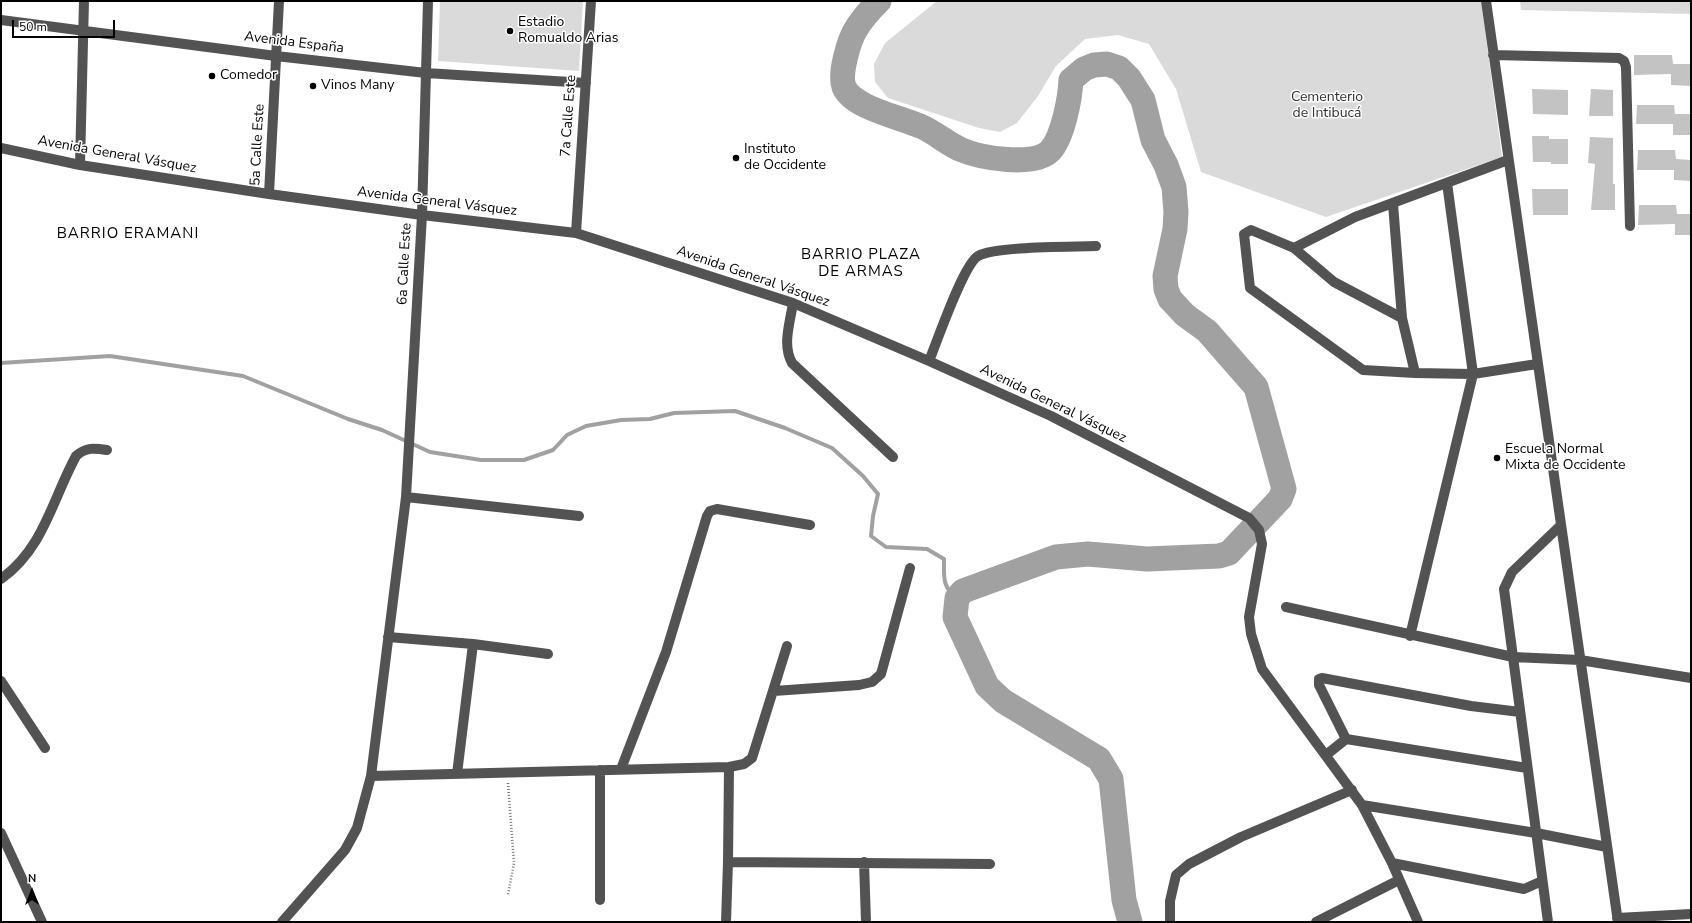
<!DOCTYPE html>
<html>
<head>
<meta charset="utf-8">
<style>
	body { margin:0 }
	#map { position:relative; width:1692px; height:923px; overflow:hidden; background:#fff; font-family:"Nunito Sans",sans-serif }
	canvas { display:block }
	.frame { position:absolute; inset:0; border:2px solid #000; pointer-events:none }
	.north { position:absolute; left:12px; top:871px; width:40px; height:40px; -webkit-text-stroke:3px #fff; paint-order:stroke; rotate:0deg; font-size:11px; font-weight:700; line-height:16px; text-align:center; color:#000 }
	.north::after { content:''; display:block; margin:auto; width:14px; height:18px; background:#000; clip-path:polygon(50% 0,100% 100%,50% 72%,0 100%) }
	.scale { position:absolute; left:12px; top:20px; width:103px; height:18px; box-sizing:border-box; border:2px solid #000; border-top:0; padding-left:5px; font-size:12px; line-height:14px; white-space:nowrap; color:#000; -webkit-text-stroke:3px #fff; paint-order:stroke }
</style>
</head>
<body>
<div id="map">
<canvas width="1692" height="923"></canvas>
<div class="frame"></div>
<div class="north">N</div>
<div class="scale">50 m</div>
</div>
<script>
const ctx = document.querySelector('canvas').getContext('2d');
ctx.lineJoin = 'round';
function paint(path, color) {
  ctx.fillStyle = color;
  ctx.fill(path, 'evenodd');
}
function stroke(path, color, width, dash) {
  ctx.strokeStyle = color;
  ctx.lineWidth = width;
  ctx.lineCap = dash ? 'butt' : 'round';
  ctx.setLineDash(dash || []);
  ctx.stroke(path);
}
function write(font, color, halo, rows, align = 'center') {
  ctx.font = font + ' "Nunito Sans",sans-serif';
  ctx.lineWidth = 3;
  ctx.setLineDash([]);
  ctx.textBaseline = 'middle';
  ctx.strokeStyle = halo;
  ctx.fillStyle = color;
  for (const [text, x, y, turn = 0] of rows) {
    ctx.save();
    ctx.translate(x, y);
    ctx.rotate((+turn || 0) * Math.PI / 180);
    ctx.textAlign = isNaN(turn) ? turn : align;
    if (halo) ctx.strokeText(text, 0, 0);
    ctx.fillText(text, 0, 0);
    ctx.restore();
  }
}
const green = new Path2D(`
	M440 1H583L579 71 438 61Z
	M937 1H1481L1502 157 1326 217 1201 172 1176 89 1149 44 1118 35 1085 39 1056 66 1038 96 1017 123 1000 132 979 128 888 98 875 82 874 64 885 43Z
	M1520 1H1691V14L1521 10Z`);
const stream = new Path2D(`
	M1 363 110 356 243 376 348 419 382 430 430 452 481 460H524L553 450 567 435 586 426 621 420 650 419 674 413 735 411 785 428 832 448 863 476 878 494 873 516 871 536 886 547 927 549 944 559C944 576 942 588 957 598`);
const river = new Path2D(`
	M879 1C871 9 862 19 856 29 849 40 839 74 844 87 853 108 900 117 920 126 935 132 947 144 962 150 981 158 1034 167 1050 151 1063 137 1070 99 1071 80L1084 69 1094 65 1107 64 1119 68 1129 78 1143 100 1153 140 1166 165 1174 187 1176 212 1175 229 1165 276 1166 289 1170 299 1185 315 1207 331 1256 387 1284 489 1280 499 1229 553 1219 556 1147 559 1088 554 1056 557 963 591 957 598 955 617 987 686 1003 701 1099 759 1111 779 1124 900 1130 922`);
const building = new Path2D(`
	M1634 55H1672L1673 64H1691V86L1671 85V74L1634 75Z
	M1532 89 1568 90V115L1533 114Z
	M1591 89 1613 90V116H1589Z
	M1637 105H1674L1675 114H1691V135H1673V124H1636Z
	M1532 136H1549V139H1568V164H1551V162H1533Z
	M1590 137 1613 138V184H1615V210H1591L1595 164 1588 163Z
	M1638 150H1675L1676 159 1691 160V181L1674 180V170H1637Z
	M1532 189H1568V215H1533Z
	M1639 205H1676L1677 214H1691V235H1675V224L1638 225Z`);
const path = new Path2D(`
	M508 783 514 863 508 895`);
const minor = new Path2D(`
	M1486 1 1618 922
	M1 20 276 56 426 73 586 83
	M1493 55 1619 58 1624 61 1626 67 1630 226
	M1 148 80 165 269 194 422 215 576 233 793 303 929 361 1051 416 1249 518 1259 530 1262 544 1249 617 1251 634 1262 669 1362 805 1392 863 1418 922
	M80 165 84 1
	M269 194 279 1
	M1393 204 1402 318 1415 373
	M576 233 591 1
	M1294 248 1355 217 1508 160
	M793 303C790 323 782 345 792 363L893 457
	M1402 318 1334 282 1294 248 1251 230 1244 234 1250 288 1363 370 1415 373 1473 374 1537 364
	M929 361C937 342 963 265 978 256 995 246 1072 247 1096 246
	M406 497 579 516
	M1 579C44 548 52 500 76 456 86 447 94 448 107 450
	M1286 607 1513 657 1580 660 1691 678
	M1410 636 1473 374 1447 183
	M388 637 473 644 548 654
	M1 681 45 748
	M774 691 859 685 872 682 881 674 910 568
	M1346 739 1319 685V679L1322 678 1471 706 1520 712
	M1326 755 1346 739 1527 768
	M729 767 728 862 990 864
	M621 769 666 652 707 516 710 511 717 509 810 525
	M600 770V900
	M457 774 473 644
	M371 776 729 767 744 764 752 758 787 646
	M1362 805 1536 833 1607 847
	M1 833 42 922
	M864 862 866 922
	M1392 863 1524 889 1542 881
	M1617 918 1691 914
	M282 922 345 850 357 828 371 776 406 497 422 215 428 1
	M726 922 728 862
	M1170 922V901L1176 875 1189 864 1241 837 1352 790
	M1316 922 1399 880
	M1548 922 1504 589 1512 572 1560 526`);
const markers = [
	[510,31,4,"#000"],
	[212,76,4,"#000"],
	[313,86,4,"#000"],
	[736,158,4,"#000"],
	[1497,458,4,"#000"]
];
const poiNames = [
	["Estadio",518,23],
	["Romualdo Arias",518,39],
	["Comedor",220,76],
	["Vinos Many",321,86],
	["Instituto",744,150],
	["de Occidente",744,166],
	["Escuela Normal",1505,450],
	["Mixta de Occidente",1505,466]
];
const streetNames = [
	["Avenida España",294,43,7],
	["7a Calle Este",569,116,-86],
	["5a Calle Este",258,145,-87],
	["Avenida General Vásquez",117,155,10],
	["Avenida General Vásquez",437,202,7],
	["6a Calle Este",405,264,-87],
	["Avenida General Vásquez",753,277,19],
	["Avenida General Vásquez",1053,404,26]
];
const parkNames = [
	["Cementerio",1327,98],
	["de Intibucá",1327,114]
];
const neighbourhoodNames = [
	["BARRIO ERAMANI",128,234],
	["BARRIO PLAZA",861,255],
	["DE ARMAS",861,272]
];
paint(green, '#dadada');
stroke(stream, '#a1a1a1', 4);
stroke(river, '#a1a1a1', 25);
paint(building, '#c3c3c3');
stroke(path, '#757575', 2.5, [1, 2]);
stroke(minor, '#535353', 10);
for (const [x, y, r, color] of markers) {
  const dot = new Path2D();
  dot.arc(x, y, r, 0, 2 * Math.PI);
  ctx.fillStyle = color;
  ctx.fill(dot);
  stroke(dot, '#fff', 1.5);
}
write('14px', '#000', '#fff', poiNames, 'left');
write('14px', '#000', '#fff', streetNames);
write('14px', '#313131', '#fff', parkNames);
ctx.letterSpacing = '1px';
write('15px', '#000', '#fff', neighbourhoodNames);
ctx.letterSpacing = '0px';
</script>
</body>
</html>
